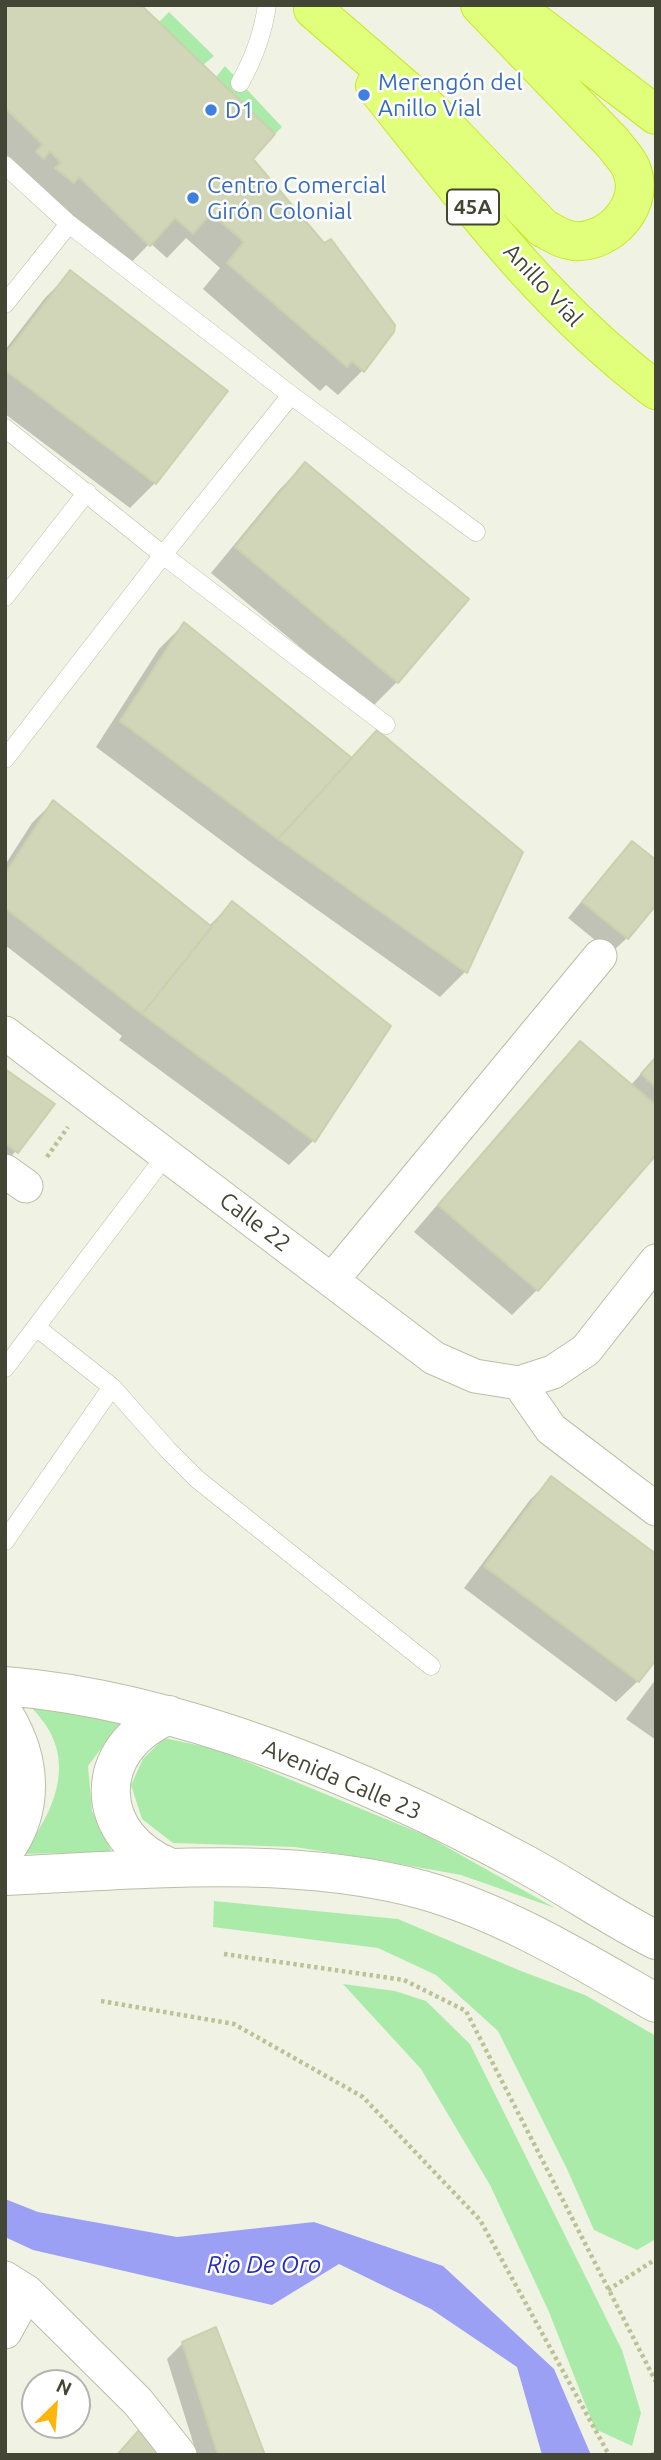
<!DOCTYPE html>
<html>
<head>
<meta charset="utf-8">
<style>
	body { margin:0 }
	#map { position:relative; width:661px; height:2460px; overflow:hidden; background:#f0f3e4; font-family:Ubuntu,sans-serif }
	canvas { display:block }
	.frame { position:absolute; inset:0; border:7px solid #434634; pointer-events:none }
	.north { position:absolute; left:21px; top:2369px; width:70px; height:70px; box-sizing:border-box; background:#fff; border:2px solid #b4b5ae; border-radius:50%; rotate:25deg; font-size:19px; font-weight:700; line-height:28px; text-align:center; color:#434634 }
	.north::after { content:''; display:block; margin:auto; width:24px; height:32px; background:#ffb50f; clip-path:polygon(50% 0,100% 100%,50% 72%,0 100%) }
</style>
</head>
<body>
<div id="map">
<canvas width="661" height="2460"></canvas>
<div class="frame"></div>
<div class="north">N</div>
</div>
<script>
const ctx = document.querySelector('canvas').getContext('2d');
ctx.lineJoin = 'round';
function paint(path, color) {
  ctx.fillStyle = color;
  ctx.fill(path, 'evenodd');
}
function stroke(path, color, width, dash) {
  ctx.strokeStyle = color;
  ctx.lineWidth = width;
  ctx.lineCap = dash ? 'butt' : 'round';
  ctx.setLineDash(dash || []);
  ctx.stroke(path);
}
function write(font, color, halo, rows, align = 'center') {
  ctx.font = font + ' Ubuntu,sans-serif';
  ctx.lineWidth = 5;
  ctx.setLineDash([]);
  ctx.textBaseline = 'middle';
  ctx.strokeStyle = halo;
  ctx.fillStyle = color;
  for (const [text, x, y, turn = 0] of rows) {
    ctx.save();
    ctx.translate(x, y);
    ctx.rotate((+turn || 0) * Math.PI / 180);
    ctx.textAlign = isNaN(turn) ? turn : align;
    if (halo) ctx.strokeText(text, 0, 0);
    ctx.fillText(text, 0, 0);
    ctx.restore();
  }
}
const green = new Path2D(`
	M169 12 214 56 203 65 158 23Z
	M225 66 282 127 275 134 216 77Z
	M28 1703 122 1721 88 1766 92 1811 112 1852 22 1854C48 1820 72 1776 51 1734 46 1723 35 1712 28 1703Z
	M164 1738 216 1749 427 1836 555 1908 461 1875 378 1860 295 1847 173 1843 142 1819 131 1785 143 1759Z
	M214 1901 398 1919 521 1971 585 1995 656 2036V2239L637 2250 594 2230 567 2169 498 2031 436 1975 378 1948 213 1927Z
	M343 1984 395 1991 426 2001 470 2044 622 2350 641 2413 632 2446 595 2429 549 2312 490 2185 421 2069Z`);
const water = new Path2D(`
	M5 2199 38 2212 177 2237 314 2222 443 2266 554 2369 591 2455H542L517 2367 431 2309 339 2264 272 2305 33 2250 5 2237Z`);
const shadow = new Path2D(`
	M5 5 251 158 362 371 338 395 326 385 320 391 203 289 220 268 186 238 167 258 150 243 124 270 5 157Z
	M70 273 155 483 130 508 5 414V350L45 298Z
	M305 464 467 599 397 682 372 707 211 573 280 489Z
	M184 624 351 759 377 732 521 852 465 972 440 997 253 864 96 747 159 649Z
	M53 802 208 927 232 903 314 1140 289 1165 119 1040 122 1036 5 945V865L32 823Z
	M632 843 627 938 611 953 568 918 616 859Z
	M580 1043 630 1086 656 1057V1152L537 1290 512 1315 414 1232 555 1068Z
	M5 1071 16 1151 5 1162Z
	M552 1478 638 1681 616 1702 464 1588 530 1500Z
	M656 1679V1740L626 1719Z
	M183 2343 263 2455H197L167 2359Z`);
const building = new Path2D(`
	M5 5H141L275 134 253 159 324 243 331 239 395 325 394 332 364 372 352 361 347 367 227 263 244 242 211 213 193 234 175 218 150 246 79 177 74 183 55 168 61 163 50 151 44 159 36 152 42 144 5 108Z
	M70 270 228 391 156 484 5 370V355Z
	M305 462 469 599 398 683 235 547Z
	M184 622 352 758 278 839 120 721Z
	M377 730 523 852 467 973 278 839Z
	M53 800 212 927 142 1014 5 908V874Z
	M632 841 656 860V905L628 939 582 902Z
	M232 901 391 1026 315 1142 142 1014Z
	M580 1041 656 1105V1155L538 1291 438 1205Z
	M656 1057V1087L641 1074Z
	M5 1069 55 1104 18 1153 5 1143Z
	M551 1476 656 1554V1660L639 1682 484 1566Z
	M216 2327 265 2455H218L182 2342Z
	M140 2429 169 2455H117Z`);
const path = new Path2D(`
	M47 1157 68 1127
	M224 1954 404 1980 466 2011 656 2382
	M101 2001 234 2024 363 2097 480 2220 609 2455
	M608 2290 656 2259
	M652 2455 656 2453`);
const service = new Path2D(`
	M240 83C254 58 263 33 267 5
	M5 165 69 224 291 395 476 532
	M5 304 69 224
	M5 428 163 555 386 725
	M5 597 87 492
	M5 759 163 555 291 395
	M36 1327 112 1387 168 1450 197 1479 431 1666
	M5 1368 166 1155
	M5 1541 112 1387`);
const minor = new Path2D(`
	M5 1033 434 1358 475 1376 519 1383 553 1372 586 1350 656 1261
	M5 1171 26 1186
	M332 1280 600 956
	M519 1383 551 1429 656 1509
	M5 2278 27 2292 138 2402 180 2455
	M5 2332 27 2292`);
const tertiary = new Path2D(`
	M5 1686C180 1700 369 1780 523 1863 568 1887 610 1917 656 1940
	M169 1715C90 1748 92 1837 171 1868
	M5 1716C31 1759 35 1808 5 1850
	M5 1876C140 1870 291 1854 423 1890 507 1914 581 1960 656 2003`);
const trunk = new Path2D(`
	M512 5 656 115
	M313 9 431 111 543 228C553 233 563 240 574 241 611 244 648 202 630 166 626 158 618 150 613 143L480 5
	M375 86C461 193 545 307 656 390`);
const markers = [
	[364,95,7,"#3f7fe0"],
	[211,110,7,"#3f7fe0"],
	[193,198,7,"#3f7fe0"]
];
const shields = [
	[473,207,52]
];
const shieldNames = [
	["45A",473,207]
];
const shopNames = [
	["Merengón del",378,82],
	["Anillo Vial",378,108],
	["D1",225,110],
	["Centro Comercial",207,185],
	["Girón Colonial",207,211]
];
const streetNames = [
	["Anillo Víal",543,285,47],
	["Calle 22",255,1222,37],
	["Avenida Calle 23",342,1780,23]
];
const waterNames = [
	["Rio De Oro",264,2265]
];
paint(green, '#aaebaa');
paint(water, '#9ca0f5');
paint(shadow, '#0003');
paint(building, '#d1d6b9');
stroke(building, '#cbd1ac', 2);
stroke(service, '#babfa6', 19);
stroke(minor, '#babfa6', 35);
stroke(tertiary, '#babfa6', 40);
stroke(trunk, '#c7e82a', 40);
stroke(path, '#bac296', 4.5, [3.5, 3.5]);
stroke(service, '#fff', 18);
stroke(minor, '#fff', 33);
stroke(tertiary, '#fff', 38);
stroke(trunk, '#e1ff7a', 38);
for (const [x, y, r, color] of markers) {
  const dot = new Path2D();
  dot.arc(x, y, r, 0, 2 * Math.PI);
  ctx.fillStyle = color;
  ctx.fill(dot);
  stroke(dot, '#fff', 2.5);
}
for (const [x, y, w] of shields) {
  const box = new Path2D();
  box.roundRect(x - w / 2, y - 17.5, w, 35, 5);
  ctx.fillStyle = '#fff';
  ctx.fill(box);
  stroke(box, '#434634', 2);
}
write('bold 21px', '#434634', null, shieldNames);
write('23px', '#366cbe', '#fff', shopNames, 'left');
write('23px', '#434634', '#fff', streetNames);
write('italic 24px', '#262bb9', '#fff', waterNames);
</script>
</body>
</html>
